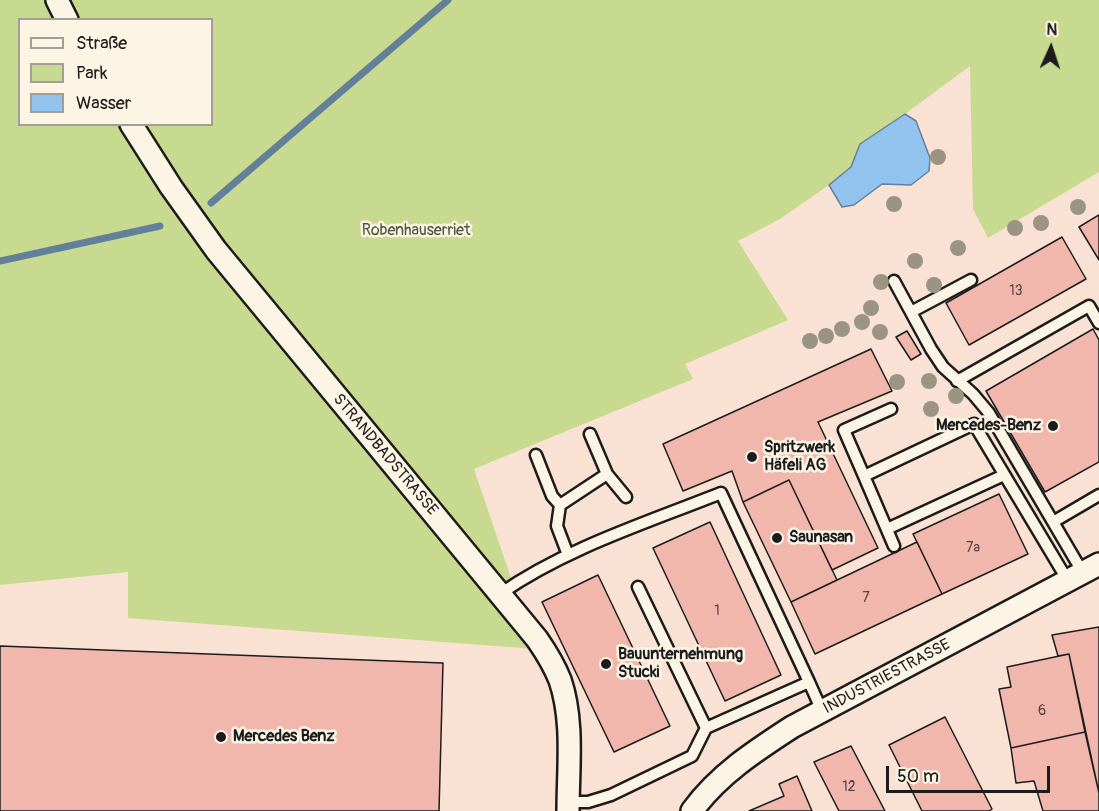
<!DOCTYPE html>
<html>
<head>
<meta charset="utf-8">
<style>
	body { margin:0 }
	#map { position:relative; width:1099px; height:811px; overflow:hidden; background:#f9e2d4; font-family:Pangolin,sans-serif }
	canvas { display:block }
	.legend { position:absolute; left:18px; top:18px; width:195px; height:108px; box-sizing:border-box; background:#fcf5e5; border:2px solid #a29e95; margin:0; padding:8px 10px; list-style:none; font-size:18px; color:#1c1c1c }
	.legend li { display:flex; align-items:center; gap:12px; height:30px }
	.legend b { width:30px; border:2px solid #a29e95 }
	.north { position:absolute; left:1021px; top:18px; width:60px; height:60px; -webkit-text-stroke:4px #fcf5e5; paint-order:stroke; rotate:3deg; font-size:16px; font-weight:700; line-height:24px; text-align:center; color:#1c1c1c }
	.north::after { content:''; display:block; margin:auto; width:21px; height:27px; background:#1c1c1c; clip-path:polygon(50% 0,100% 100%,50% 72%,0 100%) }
	.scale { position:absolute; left:886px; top:766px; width:164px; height:27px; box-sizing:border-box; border:3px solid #1c1c1c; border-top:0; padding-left:8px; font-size:18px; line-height:21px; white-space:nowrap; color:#1c1c1c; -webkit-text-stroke:4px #fcf5e5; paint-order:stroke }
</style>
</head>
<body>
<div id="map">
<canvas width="1099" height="811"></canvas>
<ul class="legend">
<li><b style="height:8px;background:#fcf5e5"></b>Straße</li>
<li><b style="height:16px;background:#c7da8f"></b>Park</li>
<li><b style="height:16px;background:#92c3ee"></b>Wasser</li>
</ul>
<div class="north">N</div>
<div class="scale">50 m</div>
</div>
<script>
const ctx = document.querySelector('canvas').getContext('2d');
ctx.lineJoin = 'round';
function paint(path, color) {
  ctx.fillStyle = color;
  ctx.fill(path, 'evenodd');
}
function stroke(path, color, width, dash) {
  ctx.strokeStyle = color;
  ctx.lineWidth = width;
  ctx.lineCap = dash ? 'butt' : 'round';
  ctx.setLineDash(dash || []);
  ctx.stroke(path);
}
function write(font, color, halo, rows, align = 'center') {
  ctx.font = font + ' Pangolin,sans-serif';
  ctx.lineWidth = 5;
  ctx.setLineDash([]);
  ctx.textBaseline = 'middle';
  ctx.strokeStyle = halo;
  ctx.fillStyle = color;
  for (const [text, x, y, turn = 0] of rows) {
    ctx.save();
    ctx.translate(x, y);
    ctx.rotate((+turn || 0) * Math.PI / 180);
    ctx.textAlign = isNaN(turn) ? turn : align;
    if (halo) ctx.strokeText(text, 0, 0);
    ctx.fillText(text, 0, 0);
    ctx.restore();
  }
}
const green = new Path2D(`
	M0 0H1099V172L988 238 973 209 970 66 905 114 860 144 851 167 829 185 780 219 738 241 788 320 685 364 693 379 474 469 535 649 128 618V572L0 585ZM20 20H212V124H20Z`);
const water = new Path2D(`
	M905 114 916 121 930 158 929 171 911 185 882 184 854 205 842 207 829 185 851 167 860 144Z`);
const stream = new Path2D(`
	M211 203 448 0
	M0 261 160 226`);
const building = new Path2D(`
	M1099 215V260L1079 227Z
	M1062 237 1086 279 969 345 946 303Z
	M1093 329 1099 340V462L1045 492 986 391Z
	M907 331 921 354 911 360 896 337Z
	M871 349 892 391 818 422 878 548 832 570 789 480 743 502 732 471 683 491 663 444Z
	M789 480 837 580 791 602 743 502Z
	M999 494 1028 554 942 594 913 534Z
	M710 522 781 675 725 701 653 548Z
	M917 542 942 594 815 654 791 602Z
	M598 575 670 726 614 752 542 602Z
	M1099 627V793L1069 654 1058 656 1052 635Z
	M0 646 443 663 439 811H0Z
	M1069 654 1085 732 1011 748 999 689 1011 687 1007 667Z
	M945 717 992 809 989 811H922L889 745Z
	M1085 732 1099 793V811H1043L1034 781 1016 783 1011 748Z
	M851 746 885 811H839L814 762Z
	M797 776 812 811H749L784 796 779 784Z`);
const lane = new Path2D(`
	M894 281 931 349 943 367 973 394 989 413 1083 573
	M911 312 971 280
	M957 381 1089 306 1099 323
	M891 409 844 430 864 476 974 424 1068 581
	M590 434 607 474
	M536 455 552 496 560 505
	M864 476 894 546
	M1053 522 1099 495
	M887 529 1004 475
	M568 555 557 526 560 505 607 474 626 497
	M638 587 706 728
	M500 594C566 548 646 523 721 493L809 682 706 728 692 756 611 795 588 802H568
	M809 682 822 711`);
const street = new Path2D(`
	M57 0 67 20
	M131 124 171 187 216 250 537 639C546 652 554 665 560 680 574 721 568 768 568 811
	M692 811C718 775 755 751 792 727L1099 564`);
const trees = [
	[938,157],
	[894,204],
	[1078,207],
	[1041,223],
	[1015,228],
	[958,248],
	[915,261],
	[881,282],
	[934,285],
	[871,308],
	[862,322],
	[842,329],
	[880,332],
	[826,336],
	[810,341],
	[929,381],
	[897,382],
	[956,396],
	[931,409]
];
const markers = [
	[1053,426,6,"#1c1c1c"],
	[752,457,6,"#1c1c1c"],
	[777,538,6,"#1c1c1c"],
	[606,664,6,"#1c1c1c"],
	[221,737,6,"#1c1c1c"]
];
const numberNames = [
	["13",1016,291],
	["7a",973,548],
	["7",866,598],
	["1",717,611],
	["6",1042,711],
	["12",849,787]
];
const parkNames = [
	["Robenhauserriet",416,231]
];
const poiNames = [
	["Mercedes-Benz",1041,426,"right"],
	["Spritzwerk",764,448],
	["Häfeli AG",764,466],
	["Saunasan",789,538],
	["Bauunternehmung",618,655],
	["Stucki",618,673],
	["Mercedes Benz",233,737]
];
const streetNames = [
	["STRANDBADSTRASSE",385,455,50],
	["INDUSTRIESTRASSE",887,677,-28]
];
paint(green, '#c7da8f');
paint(water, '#92c3ee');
stroke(water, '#63809a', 1.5);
stroke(stream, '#63809a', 7);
paint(building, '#f2b7ac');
stroke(building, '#1c1c1c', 1.5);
stroke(lane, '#1c1c1c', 15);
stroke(street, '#1c1c1c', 26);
stroke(lane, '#fcf5e5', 10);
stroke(street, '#fcf5e5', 21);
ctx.fillStyle = '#9c9482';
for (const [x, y] of trees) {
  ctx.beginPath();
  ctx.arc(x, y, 8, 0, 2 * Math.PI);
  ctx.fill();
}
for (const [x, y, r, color] of markers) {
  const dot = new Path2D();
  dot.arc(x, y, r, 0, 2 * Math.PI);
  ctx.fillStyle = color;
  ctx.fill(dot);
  stroke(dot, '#fcf5e5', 2);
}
write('14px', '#524340', null, numberNames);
write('16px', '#4f553e', '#fcf5e5', parkNames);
write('bold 16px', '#1c1c1c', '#fcf5e5', poiNames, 'left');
write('16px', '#1c1c1c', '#fcf5e5', streetNames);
</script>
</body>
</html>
